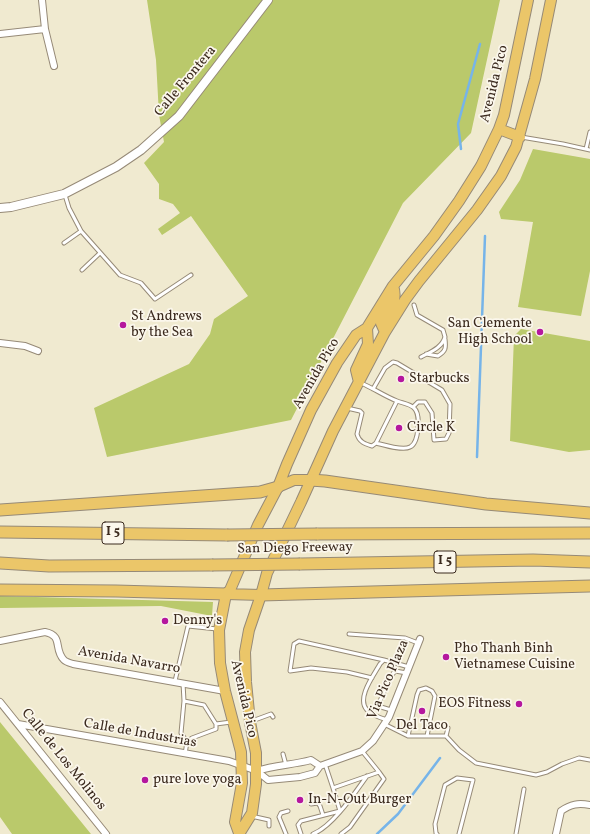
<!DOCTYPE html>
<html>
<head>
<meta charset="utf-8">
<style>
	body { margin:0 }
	canvas { display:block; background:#f0ead0 }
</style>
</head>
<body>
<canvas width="590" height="834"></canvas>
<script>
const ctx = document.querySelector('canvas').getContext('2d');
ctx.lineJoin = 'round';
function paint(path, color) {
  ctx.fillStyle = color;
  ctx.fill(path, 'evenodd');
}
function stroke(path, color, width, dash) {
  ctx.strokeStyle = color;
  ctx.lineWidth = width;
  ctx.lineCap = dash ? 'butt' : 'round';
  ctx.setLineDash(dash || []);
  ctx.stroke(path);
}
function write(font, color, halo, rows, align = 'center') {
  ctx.font = font + ' Vollkorn,serif';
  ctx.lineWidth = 3.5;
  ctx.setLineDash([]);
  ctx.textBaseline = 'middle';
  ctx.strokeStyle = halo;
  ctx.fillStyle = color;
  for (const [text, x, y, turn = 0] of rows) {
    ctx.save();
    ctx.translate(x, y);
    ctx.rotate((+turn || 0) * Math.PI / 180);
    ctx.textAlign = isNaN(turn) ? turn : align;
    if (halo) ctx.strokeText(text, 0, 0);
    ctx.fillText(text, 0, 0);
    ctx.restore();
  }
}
const green = new Path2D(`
	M147 0H500L471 133 403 203 291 420 107 457 94 408 189 364 210 334 214 319 248 296 191 216 162 235 158 229 180 213 173 204 159 199V184L144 163 164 142 159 115 156 60Z
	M533 149 590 159V271L581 316 518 307 533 222 501 219 499 212 520 180Z
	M521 329 590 341V450L569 452 510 441 514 336Z
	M0 596 213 602 212 616 161 606 0 608Z
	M0 722 91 834H12L0 817Z`);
const stream = new Path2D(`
	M461 149 458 124 480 44
	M477 457 485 236
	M377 834 398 814 440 758`);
const service = new Path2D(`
	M521 137 563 144 590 150
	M586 149 590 132
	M65 195 69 208 81 231 120 275 141 283 155 299 191 275
	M64 243 81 231
	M82 270 100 253
	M414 305 417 315 443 330 445 337C442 348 430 352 421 357
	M426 354 438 356C446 351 446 348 445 339
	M361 383C373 388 384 396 397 401 402 403 410 404 414 408 421 414 419 443 410 447 403 451 384 445 376 443
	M373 389 385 368 393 362 397 363 442 390 450 404 449 433 446 439 434 440 432 413 425 402H418L413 407
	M347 408 360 411 362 413 357 434C359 442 365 444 372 446L376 443 397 401
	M349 634 405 638 418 643
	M372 678 347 672 311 668 290 671 294 644 299 641 384 660
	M175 681 188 626 217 629
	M183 683 184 701 181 733 187 742
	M184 701 204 705 216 724
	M391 710 381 707 379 703 392 675 395 671 407 673
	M387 720C381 718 371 715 367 710 356 698 374 675 380 664L384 660 409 667
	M252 721 271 714 273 717
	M384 724 408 736H446L448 728
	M408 736 417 695 419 690 426 688 432 691 435 696 427 736
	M446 736 459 750 476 763 536 775 547 772 562 764 579 758 590 760
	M185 754 187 742 192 738 216 729V724L231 722
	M283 754 286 765
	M325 764 333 788
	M311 804 318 803 320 806 323 815
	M340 811 333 788 379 772
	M251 816 269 820V826
	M286 834 279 817 281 813 288 811
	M301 834 298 825 301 821 340 811
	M313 834C333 826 354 794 367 776
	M341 834 350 827 384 779 379 772 362 751
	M437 834 436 833 435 824 445 785 457 778 473 780 459 834
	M516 834 524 789`);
const minor = new Path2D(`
	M42 0 45 29 54 66
	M0 34 45 29
	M0 343 25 346 38 351
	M0 641 45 632C64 636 53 649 64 660 66 662 70 663 73 664L225 691
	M0 702 106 834
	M18 724 229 761 257 771 268 780 300 777 315 773 320 766 362 751 373 741 389 717 420 639
	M257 771C275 765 293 765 311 760L320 766
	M556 834 561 811C571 804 578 803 590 805`);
const tertiary = new Path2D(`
	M0 208 11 207 64 194 116 167 141 150 179 116 268 0`);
const primary = new Path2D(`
	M226 594 219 630 220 663 225 691 241 752 242 783 235 822 239 833
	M239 834 252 813 256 784V753L250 722 246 682 245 652 249 630 261 595`);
const trunk = new Path2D(`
	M499 129 520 137
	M385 332 381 323C387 309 399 303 393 286
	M359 382 356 370 368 344 367 328
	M278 487 294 480H310
	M226 594 261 595 267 573 301 502 333 431 385 332 405 300 419 281 477 210 501 176 516 147 535 79 551 0
	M226 594 230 590 258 525 278 487 287 464 311 410 337 363 356 335 367 328 393 286 434 236 459 201 481 166 499 129 504 115 528 0`);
const motorway = new Path2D(`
	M310 480 325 481 486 504 590 513
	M0 510 260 492 278 487
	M0 532 227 535
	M317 534 590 533
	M0 563 49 566 212 565
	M300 564 533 560 590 562
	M0 590 116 591 226 594
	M261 595 590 586`);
const motorwayBridge = new Path2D(`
	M227 535 317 534
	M212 565 300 564`);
const markers = [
	[123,325,4,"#b5179e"],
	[540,332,4,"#b5179e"],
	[401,379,4,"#b5179e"],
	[399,428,4,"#b5179e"],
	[165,621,4,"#b5179e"],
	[446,657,4,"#b5179e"],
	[519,704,4,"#b5179e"],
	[422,711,4,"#b5179e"],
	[145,780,4,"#b5179e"],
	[300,800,4,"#b5179e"]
];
const shields = [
	[113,533,22],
	[445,562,22]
];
const shieldNames = [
	["I 5",113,533],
	["I 5",445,562]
];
const streetNames = [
	["Calle Frontera",186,82,-50],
	["Avenida Pico",495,84,-76],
	["Avenida Pico",317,374,-60],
	["San Diego Freeway",295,549,-1],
	["Avenida Navarro",129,661,10],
	["Via Pico Plaza",389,680,-67],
	["Avenida Pico",243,699,77],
	["Calle de Industrias",140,734,10],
	["Calle de Los Molinos",63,760,51]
];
const poiNames = [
	["St Andrews",131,317],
	["by the Sea",131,333],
	["San Clemente",532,324,"right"],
	["High School",532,340,"right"],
	["Starbucks",409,379],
	["Circle K",407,428],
	["Denny's",173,621],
	["Pho Thanh Binh",454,649],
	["Vietnamese Cuisine",454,665],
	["EOS Fitness",511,704,"right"],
	["Del Taco",422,726,"center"],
	["pure love yoga",153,780],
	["In-N-Out Burger",308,800]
];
paint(green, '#bac96b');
stroke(stream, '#76b4e9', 2.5);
stroke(service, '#968a77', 5);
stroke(minor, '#968a77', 8);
stroke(tertiary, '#968a77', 10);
stroke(primary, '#968a77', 12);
stroke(trunk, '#968a77', 12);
stroke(motorway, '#968a77', 13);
stroke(service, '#fff', 3);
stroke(minor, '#fff', 6);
stroke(tertiary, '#fff', 8);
stroke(primary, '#ebc669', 10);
stroke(trunk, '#ebc669', 10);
stroke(motorway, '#ebc669', 11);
stroke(motorwayBridge, '#968a77', 13, []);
stroke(motorwayBridge, '#ebc669', 11);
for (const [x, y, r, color] of markers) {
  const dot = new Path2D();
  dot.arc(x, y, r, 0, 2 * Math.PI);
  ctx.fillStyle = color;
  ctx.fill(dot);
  stroke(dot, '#fbf7ec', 1.5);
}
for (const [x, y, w] of shields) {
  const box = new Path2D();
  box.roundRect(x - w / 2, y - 11, w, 22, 3);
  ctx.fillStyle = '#fbf7ec';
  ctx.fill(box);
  stroke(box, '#3b2a1e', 1);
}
write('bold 13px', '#3b2a1e', null, shieldNames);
write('14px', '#3b2a1e', '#fbf7ec', streetNames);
write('14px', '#3b2a1e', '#fbf7ec', poiNames, 'left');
</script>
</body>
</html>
